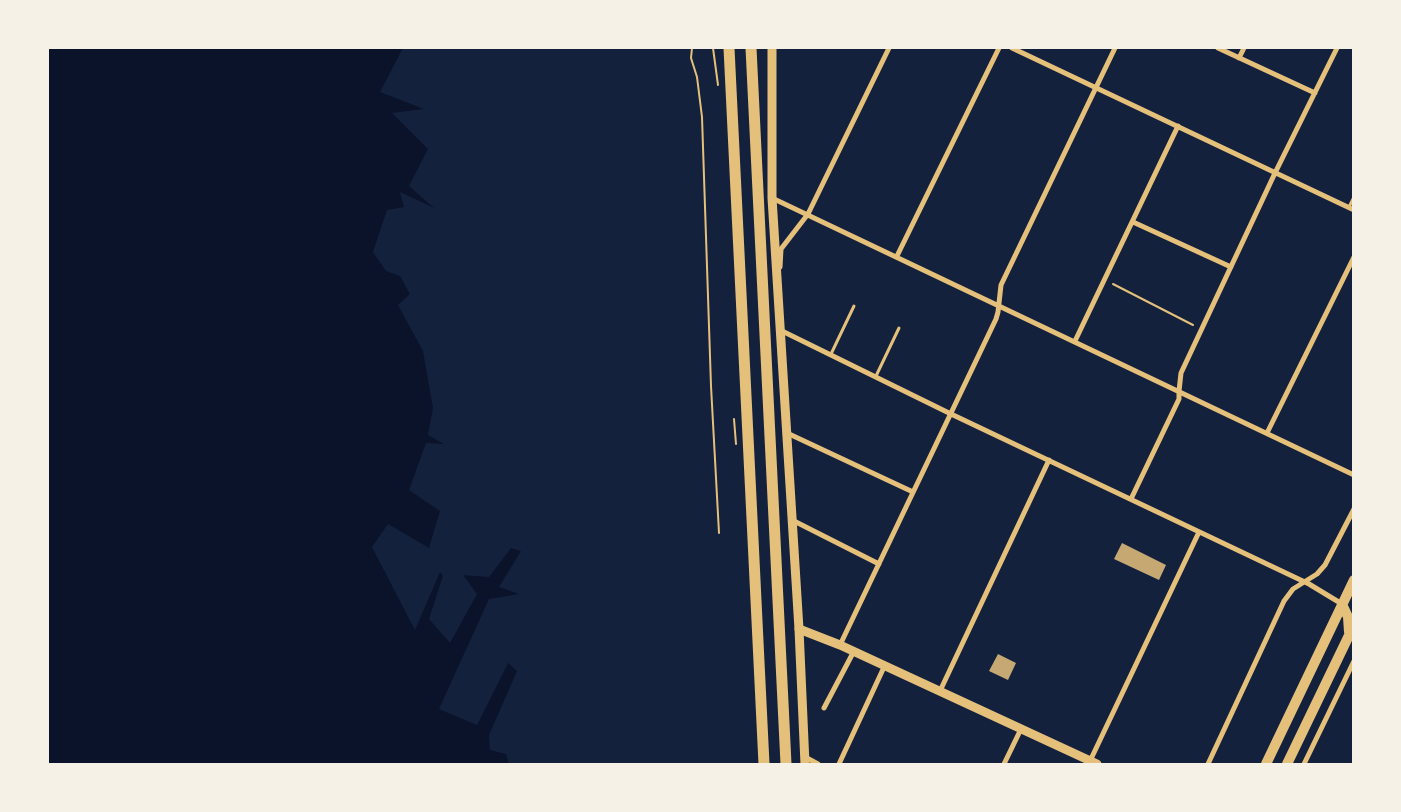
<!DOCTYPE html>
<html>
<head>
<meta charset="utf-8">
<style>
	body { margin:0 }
	#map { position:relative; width:1401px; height:812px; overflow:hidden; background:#14213d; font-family:Poppins,sans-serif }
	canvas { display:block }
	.frame { position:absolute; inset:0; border:49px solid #f6f1e7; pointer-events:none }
</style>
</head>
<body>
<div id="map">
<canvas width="1401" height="812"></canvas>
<div class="frame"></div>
</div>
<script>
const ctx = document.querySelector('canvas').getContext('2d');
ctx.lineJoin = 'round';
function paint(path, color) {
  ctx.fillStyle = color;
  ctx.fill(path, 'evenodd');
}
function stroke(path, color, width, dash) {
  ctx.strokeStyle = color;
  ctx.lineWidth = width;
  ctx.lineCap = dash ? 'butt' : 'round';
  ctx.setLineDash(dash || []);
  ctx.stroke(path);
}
const water = new Path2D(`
	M48 48H403L380 92 424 109 392 113 428 149 409 186 434 208 400 192 404 207 387 210 373 252 386 271 400 276 410 294 398 305 423 351 433 408 428 435 444 444 426 443 409 490 440 511 429 548 388 524 372 547 415 630 440 572 443 576 429 619 450 643 477 594 463 575 489 577 511 548 521 551 499 587 519 594 489 599 439 709 477 725 508 663 517 671 489 735 490 750 506 754 509 764H48Z`);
const building = new Path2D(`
	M1122 543 1166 565 1159 580 1114 559Z
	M998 654 1016 663 1008 680 989 671Z`);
const path = new Path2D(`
	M692 48 691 58 697 77 702 117 711 386 719 533
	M713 48 718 85
	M1113 284 1193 325
	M734 419 736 444`);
const service = new Path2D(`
	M1349 207 1354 197
	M831 354 854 306
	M876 376 899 328`);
const minor = new Path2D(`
	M1012 48 1354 210
	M1218 48 1315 93
	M1239 58 1244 48
	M772 198 1354 475
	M1133 222 1231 267
	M897 256 999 48
	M780 267 781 249 808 214 889 48
	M780 330 951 414 1309 584 1342 604
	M1075 341 1178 126
	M787 433 913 492
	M1267 433 1354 257
	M1131 499 1179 399V391L1181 373 1275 173 1337 48
	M792 520 879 564
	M840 645 996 319 998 312 1001 285 1115 48
	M940 691 1049 460
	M824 708 854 651
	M805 757 818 764
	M1090 761 1199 532
	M839 764 885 665
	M1004 764 1021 729
	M1208 764 1284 601 1293 589 1317 574 1325 565 1354 509
	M1304 764 1354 661`);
const tertiary = new Path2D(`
	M772 48V198L799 629 805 764`);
const secondary = new Path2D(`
	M799 629 840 645 1097 764`);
const primary = new Path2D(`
	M1342 604 1348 617 1349 632
	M1266 764 1354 580
	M1287 764 1354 625`);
const trunk = new Path2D(`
	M729 48 764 764
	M751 48 786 764`);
paint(water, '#0b132b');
paint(building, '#c6a872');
stroke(path, '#e5c07b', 2);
stroke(service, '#e5c07b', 3);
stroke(minor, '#e5c07b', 5);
stroke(tertiary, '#e5c07b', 9);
stroke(secondary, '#e5c07b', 9);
stroke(primary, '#e5c07b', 10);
stroke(trunk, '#e5c07b', 11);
</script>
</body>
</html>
